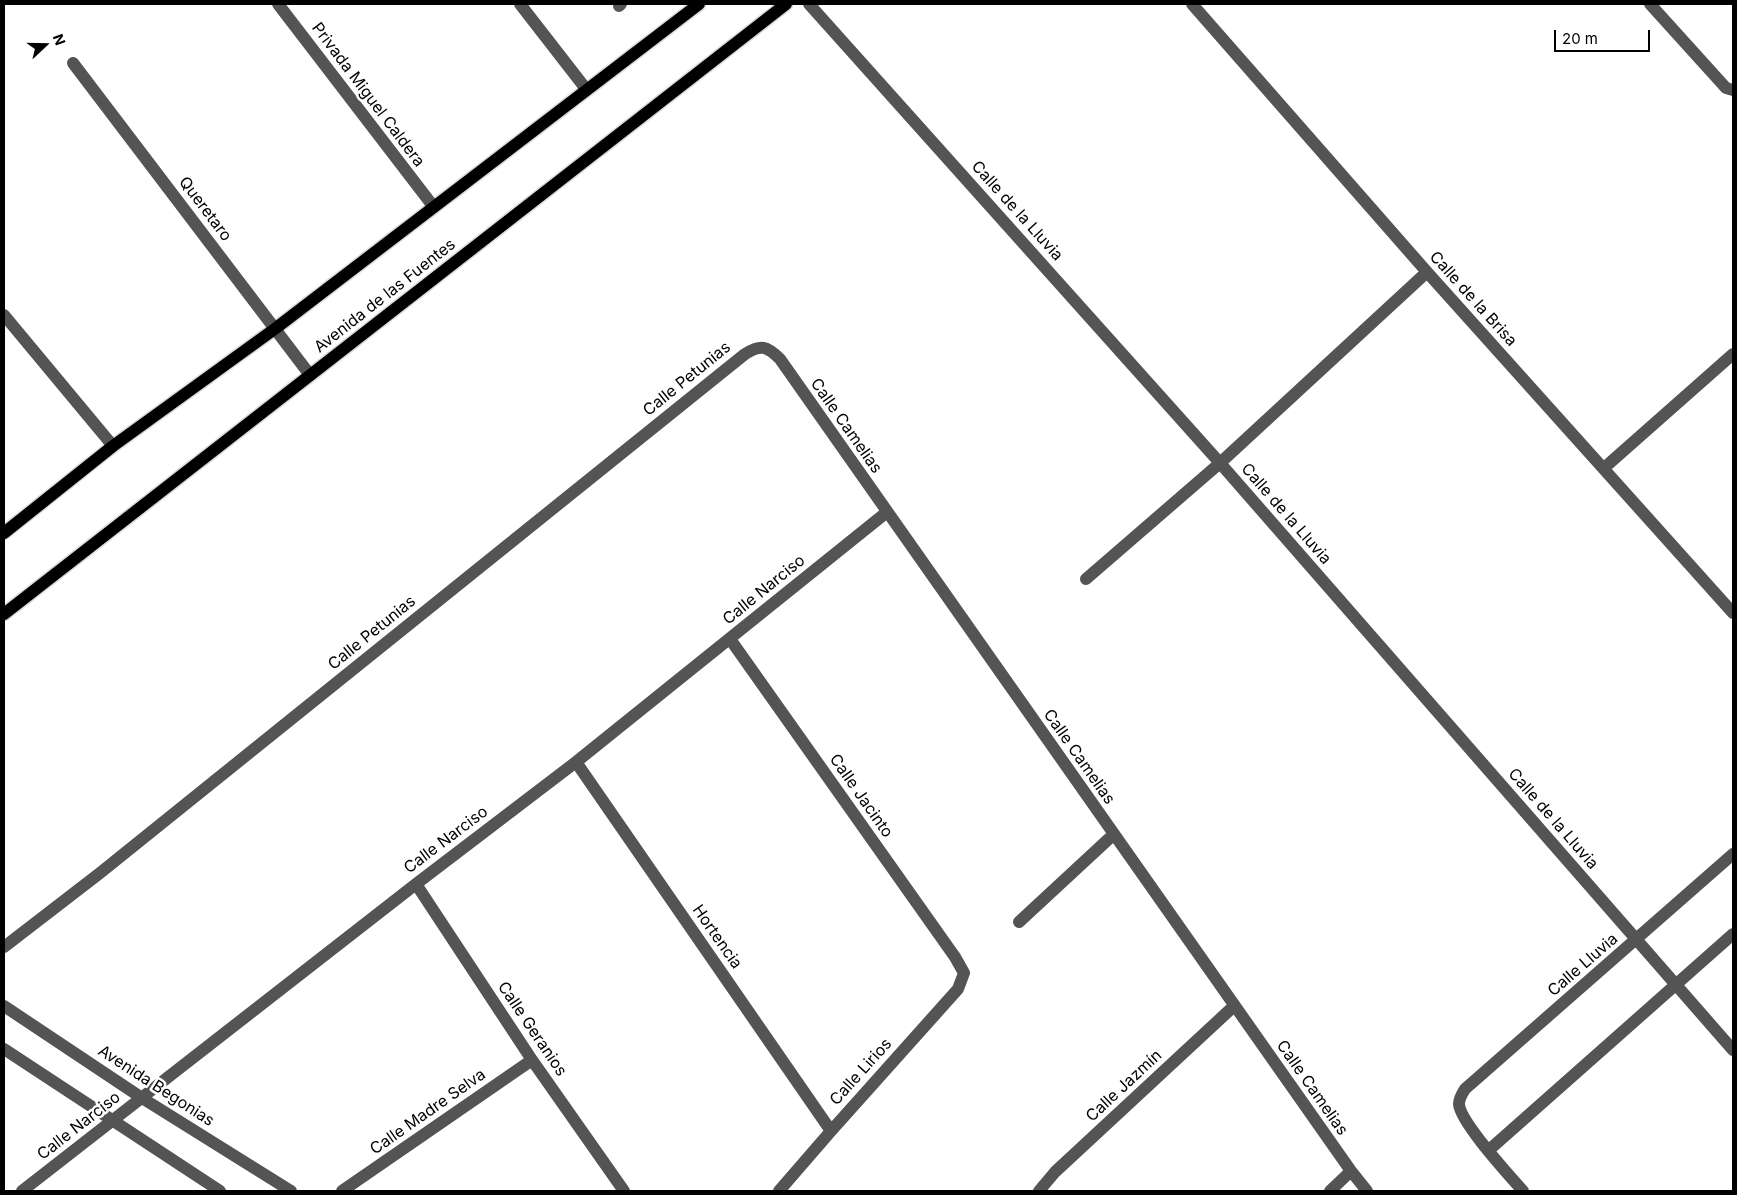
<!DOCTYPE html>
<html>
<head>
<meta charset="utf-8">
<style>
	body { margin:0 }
	#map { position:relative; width:1737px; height:1195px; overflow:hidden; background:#fff; font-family:Inter,sans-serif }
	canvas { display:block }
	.frame { position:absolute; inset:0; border:5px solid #000; pointer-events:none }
	.north { position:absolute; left:20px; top:20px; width:50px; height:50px; -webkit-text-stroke:4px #fff; paint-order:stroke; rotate:69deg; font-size:14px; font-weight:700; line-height:20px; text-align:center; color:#000 }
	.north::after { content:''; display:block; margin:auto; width:18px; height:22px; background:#000; clip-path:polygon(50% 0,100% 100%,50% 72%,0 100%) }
	.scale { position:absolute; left:1554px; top:30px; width:96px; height:22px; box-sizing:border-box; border:2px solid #000; border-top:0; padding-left:6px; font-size:15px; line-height:18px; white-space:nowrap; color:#000; -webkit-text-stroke:4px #fff; paint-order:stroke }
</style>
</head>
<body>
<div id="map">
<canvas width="1737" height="1195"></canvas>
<div class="frame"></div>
<div class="north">N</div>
<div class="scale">20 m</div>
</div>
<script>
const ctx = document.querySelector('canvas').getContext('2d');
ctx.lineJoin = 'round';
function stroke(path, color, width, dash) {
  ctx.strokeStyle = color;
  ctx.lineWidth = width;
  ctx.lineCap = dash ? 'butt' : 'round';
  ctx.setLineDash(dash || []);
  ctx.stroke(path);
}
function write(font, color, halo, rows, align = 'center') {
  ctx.font = font + ' Inter,sans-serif';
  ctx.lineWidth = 5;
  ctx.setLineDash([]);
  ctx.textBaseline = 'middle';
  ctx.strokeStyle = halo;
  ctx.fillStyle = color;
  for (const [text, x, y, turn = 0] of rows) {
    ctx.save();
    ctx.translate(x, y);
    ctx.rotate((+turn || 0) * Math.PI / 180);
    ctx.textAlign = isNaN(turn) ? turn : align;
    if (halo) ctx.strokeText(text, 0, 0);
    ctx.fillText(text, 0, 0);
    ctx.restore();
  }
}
const minor = new Path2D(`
	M278 4 433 206
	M520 4 586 89
	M809 4 1220 463 1733 1050
	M1192 4 1427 272 1733 613
	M1650 4 1726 88 1733 90
	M619 6 621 4
	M73 63 310 375
	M4 315 113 446
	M1604 468 1733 354
	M1086 579 1220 463 1427 272
	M730 639 955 957 964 973 958 989 831 1131 779 1191
	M576 762 831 1131
	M416 884 532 1060 624 1191
	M1019 922 1114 834
	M4 947 100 873 745 354C761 344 767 346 780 359L1351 1171 1367 1191
	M4 1006 142 1098 291 1191
	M4 1049 220 1191
	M1489 1150 1733 934
	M22 1191 416 884 576 762 887 512
	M342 1191 532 1060
	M1039 1191 1055 1172 1234 1006
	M1330 1191 1351 1171
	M1523 1191C1509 1175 1460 1122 1459 1104 1459 1098 1462 1094 1465 1089L1733 854`);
const major = new Path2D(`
	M4 533 113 446 276 328 699 4
	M4 614 786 4`);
const streetNames = [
	["Privada Miguel Caldera",368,95,53],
	["Queretaro",205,209,53],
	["Calle de la Lluvia",1017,211,48],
	["Avenida de las Fuentes",385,296,-38],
	["Calle de la Brisa",1473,299,48],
	["Calle Petunias",687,379,-39],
	["Calle Camelias",846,426,55],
	["Calle de la Lluvia",1286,514,49],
	["Calle Narciso",764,590,-39],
	["Calle Petunias",372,633,-39],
	["Calle Camelias",1079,757,55],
	["Calle Jacinto",861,796,55],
	["Calle de la Lluvia",1553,819,49],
	["Calle Narciso",446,840,-37],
	["Hortencia",717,937,55],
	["Calle Lluvia",1583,965,-41],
	["Calle Geranios",532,1029,56],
	["Calle Lirios",861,1072,-48],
	["Avenida Begonias",156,1086,33],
	["Calle Jazmín",1124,1086,-43],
	["Calle Camelias",1312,1088,55],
	["Calle Madre Selva",428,1112,-35],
	["Calle Narciso",79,1126,-38]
];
stroke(major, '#dbdbdb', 15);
stroke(minor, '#545454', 12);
stroke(major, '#000', 12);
write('16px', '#000', '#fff', streetNames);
</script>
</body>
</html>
